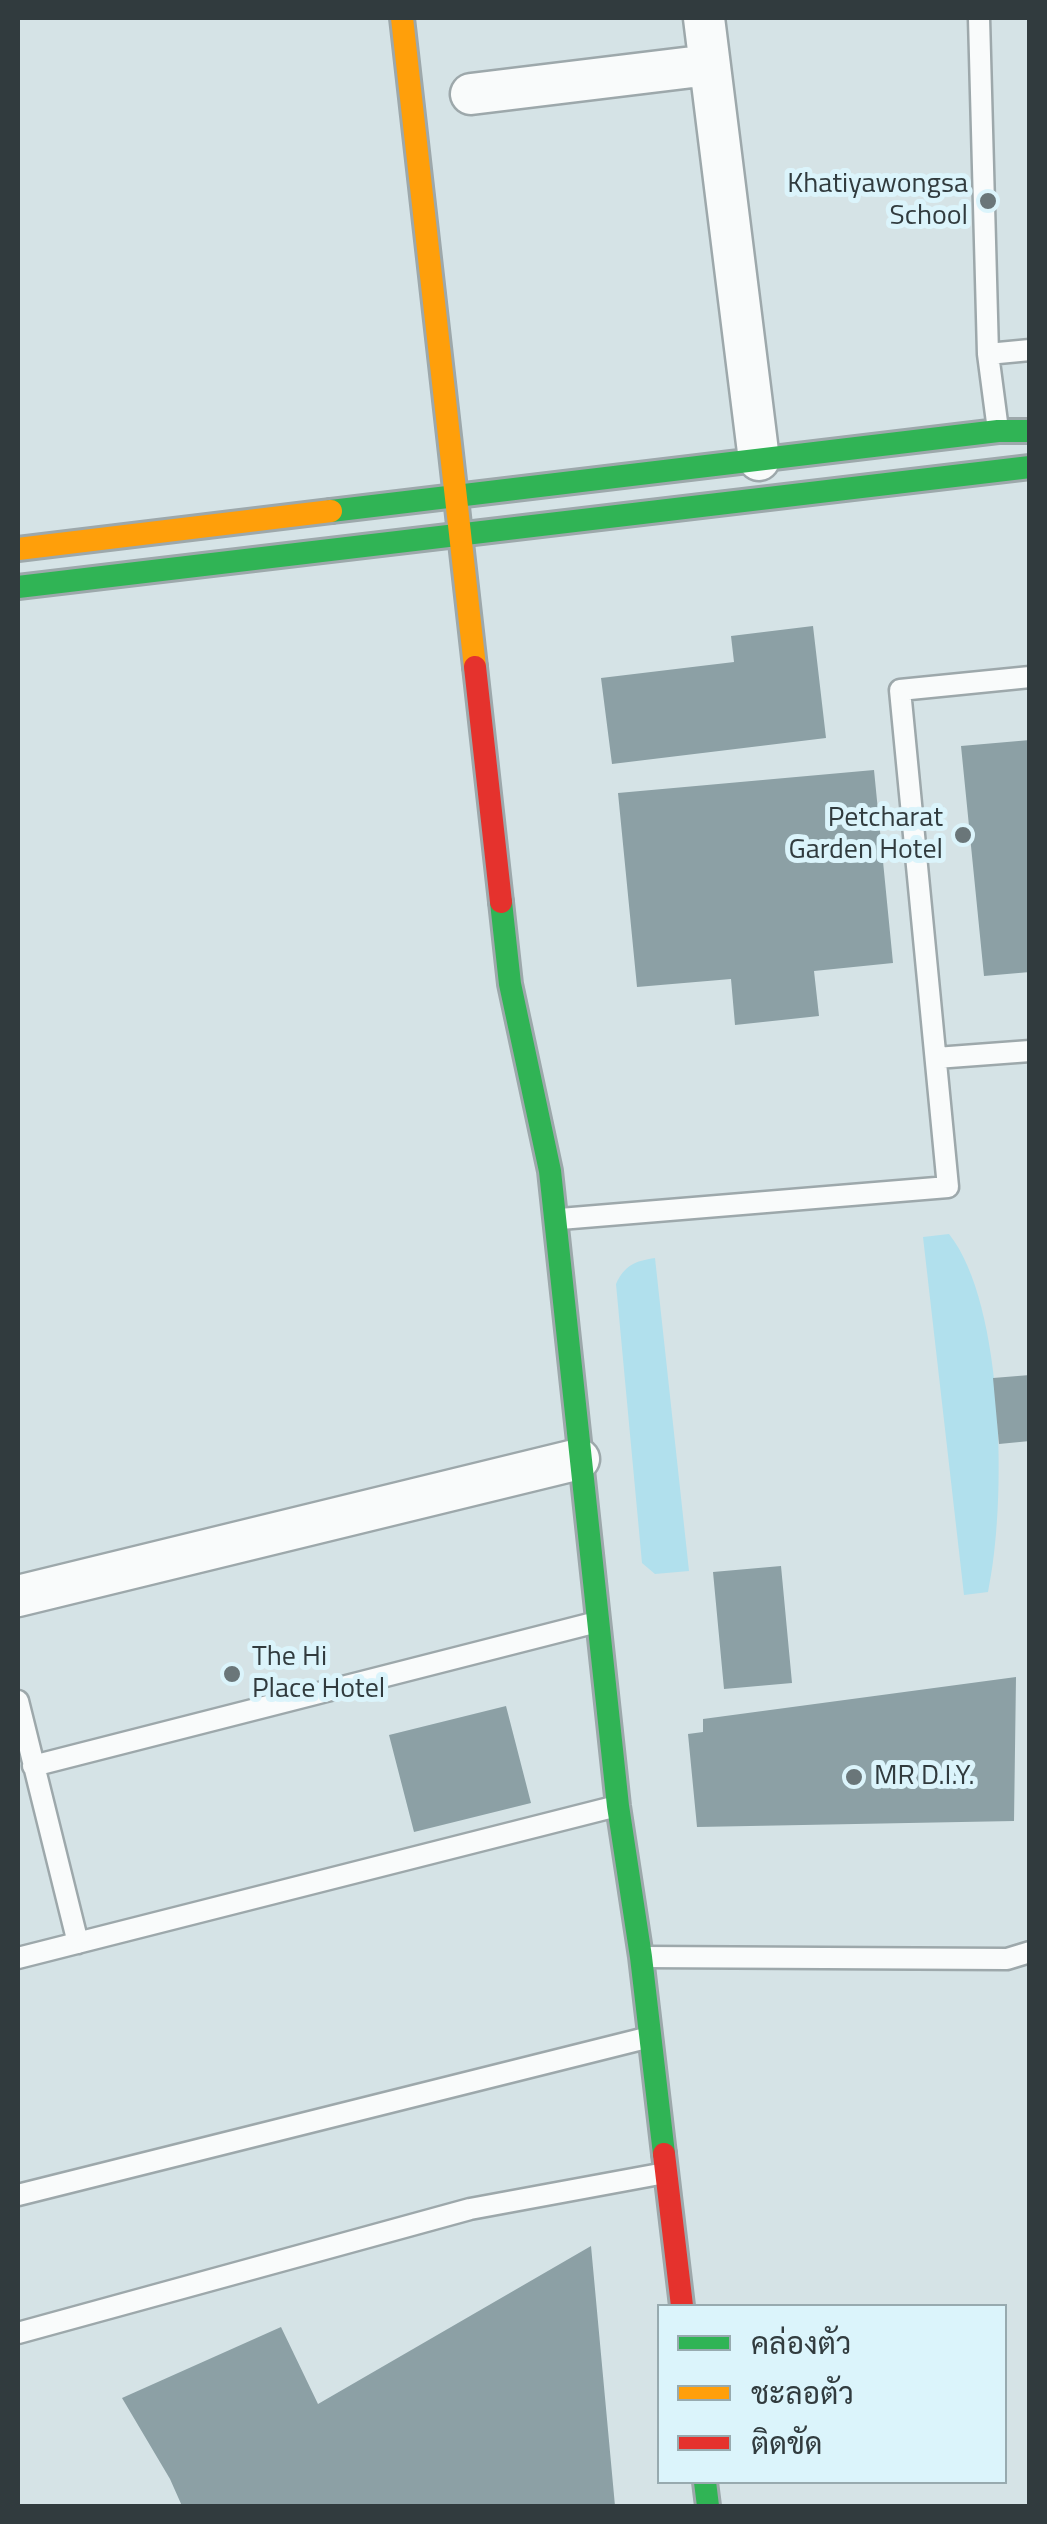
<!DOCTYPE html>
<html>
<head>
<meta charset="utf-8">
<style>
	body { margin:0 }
	#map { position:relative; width:1047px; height:2524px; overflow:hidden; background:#d5e3e6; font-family:"Titillium Web",Sarabun,sans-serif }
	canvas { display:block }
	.frame { position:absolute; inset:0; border:20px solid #313b3e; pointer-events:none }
	.legend { position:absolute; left:657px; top:2304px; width:350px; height:180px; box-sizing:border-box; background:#dbf4fb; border:2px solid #97aaaf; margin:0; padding:12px 18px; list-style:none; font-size:30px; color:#313b3e }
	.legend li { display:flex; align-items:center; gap:20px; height:50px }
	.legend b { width:50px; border:2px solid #97aaaf }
</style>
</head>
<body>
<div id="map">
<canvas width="1047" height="2524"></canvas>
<div class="frame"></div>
<ul class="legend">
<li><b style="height:12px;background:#30b455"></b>คล่องตัว</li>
<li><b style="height:12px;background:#ff9f0a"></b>ชะลอตัว</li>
<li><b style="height:12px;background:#e5322d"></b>ติดขัด</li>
</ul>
</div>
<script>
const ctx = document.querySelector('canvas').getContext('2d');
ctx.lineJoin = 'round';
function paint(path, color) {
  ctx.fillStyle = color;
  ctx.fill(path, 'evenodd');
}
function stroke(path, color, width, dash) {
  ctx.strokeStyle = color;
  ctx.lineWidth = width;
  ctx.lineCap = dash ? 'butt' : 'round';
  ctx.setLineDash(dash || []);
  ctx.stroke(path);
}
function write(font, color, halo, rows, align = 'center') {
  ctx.font = font + ' "Titillium Web",sans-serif';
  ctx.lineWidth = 10;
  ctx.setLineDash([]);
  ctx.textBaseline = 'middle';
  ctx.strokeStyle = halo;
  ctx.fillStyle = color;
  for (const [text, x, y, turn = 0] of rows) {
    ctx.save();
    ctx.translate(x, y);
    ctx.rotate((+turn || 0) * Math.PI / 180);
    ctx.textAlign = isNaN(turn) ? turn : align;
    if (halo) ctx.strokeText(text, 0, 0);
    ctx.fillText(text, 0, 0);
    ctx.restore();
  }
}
const green = new Path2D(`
	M949 1234C1005 1304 1007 1505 988 1592L964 1595 923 1237Z
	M655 1258 689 1571 655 1574 642 1563 616 1284C625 1265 635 1261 655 1258Z`);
const building = new Path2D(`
	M813 626 826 738 612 764 601 678 734 662 731 636Z
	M1030 740V972L984 976 961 746Z
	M874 770 893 963 814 971 819 1016 735 1025 731 979 637 987 618 793Z
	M1030 1375V1441L999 1444 993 1378Z
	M781 1566 792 1683 724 1689 713 1572Z
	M1016 1677 1014 1821 697 1827 688 1734 703 1732V1719Z
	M506 1706 531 1803 414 1832 389 1735Z
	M591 2246 615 2506H182L170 2479 122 2398 281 2327 318 2404Z`);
const lane = new Path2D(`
	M979 18 988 354 998 430
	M988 354 1030 350
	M936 1058 1030 1051
	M560 1219 948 1187 900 690 1030 677
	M18 1701 78 1943
	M33 1766 597 1622
	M643 1957 1007 1959 1030 1952
	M18 1958 617 1806
	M18 2195 646 2038
	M18 2333 470 2209 665 2173`);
const street = new Path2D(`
	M704 18 759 460
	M471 94 709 65
	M18 1596 579 1459`);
const fast = new Path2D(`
	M331 511 998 431H1030
	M18 587 1030 467
	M501 902 510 984 550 1171 618 1806 641 1957 664 2154
	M705 2482 708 2506`);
const slow = new Path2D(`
	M402 18 475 667
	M18 549 331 511`);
const jam = new Path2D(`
	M475 667 501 902
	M664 2154 682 2306`);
const markers = [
	[988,201,10,"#6a7679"],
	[963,835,10,"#6a7679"],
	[232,1674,10,"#6a7679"],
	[854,1777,10,"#6a7679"]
];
const poiNames = [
	["Khatiyawongsa",968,185],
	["School",968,217],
	["Petcharat",943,819],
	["Garden Hotel",943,851],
	["The Hi",252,1658,"left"],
	["Place Hotel",252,1690,"left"],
	["MR D.I.Y.",874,1777,"left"]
];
paint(green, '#b1e0ed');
paint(building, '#8ca0a5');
stroke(lane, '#9da8ab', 25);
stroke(street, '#9da8ab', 45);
stroke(fast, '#9da8ab', 28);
stroke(slow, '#9da8ab', 28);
stroke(jam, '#9da8ab', 28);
stroke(lane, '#f9fbfb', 20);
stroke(street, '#f9fbfb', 40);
stroke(fast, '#30b455', 22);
stroke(slow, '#ff9f0a', 22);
stroke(jam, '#e5322d', 22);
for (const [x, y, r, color] of markers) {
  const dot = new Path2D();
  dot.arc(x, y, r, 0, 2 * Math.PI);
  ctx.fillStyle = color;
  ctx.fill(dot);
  stroke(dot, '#dbf4fb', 4);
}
write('28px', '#313b3e', '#dbf4fb', poiNames, 'right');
</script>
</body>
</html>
